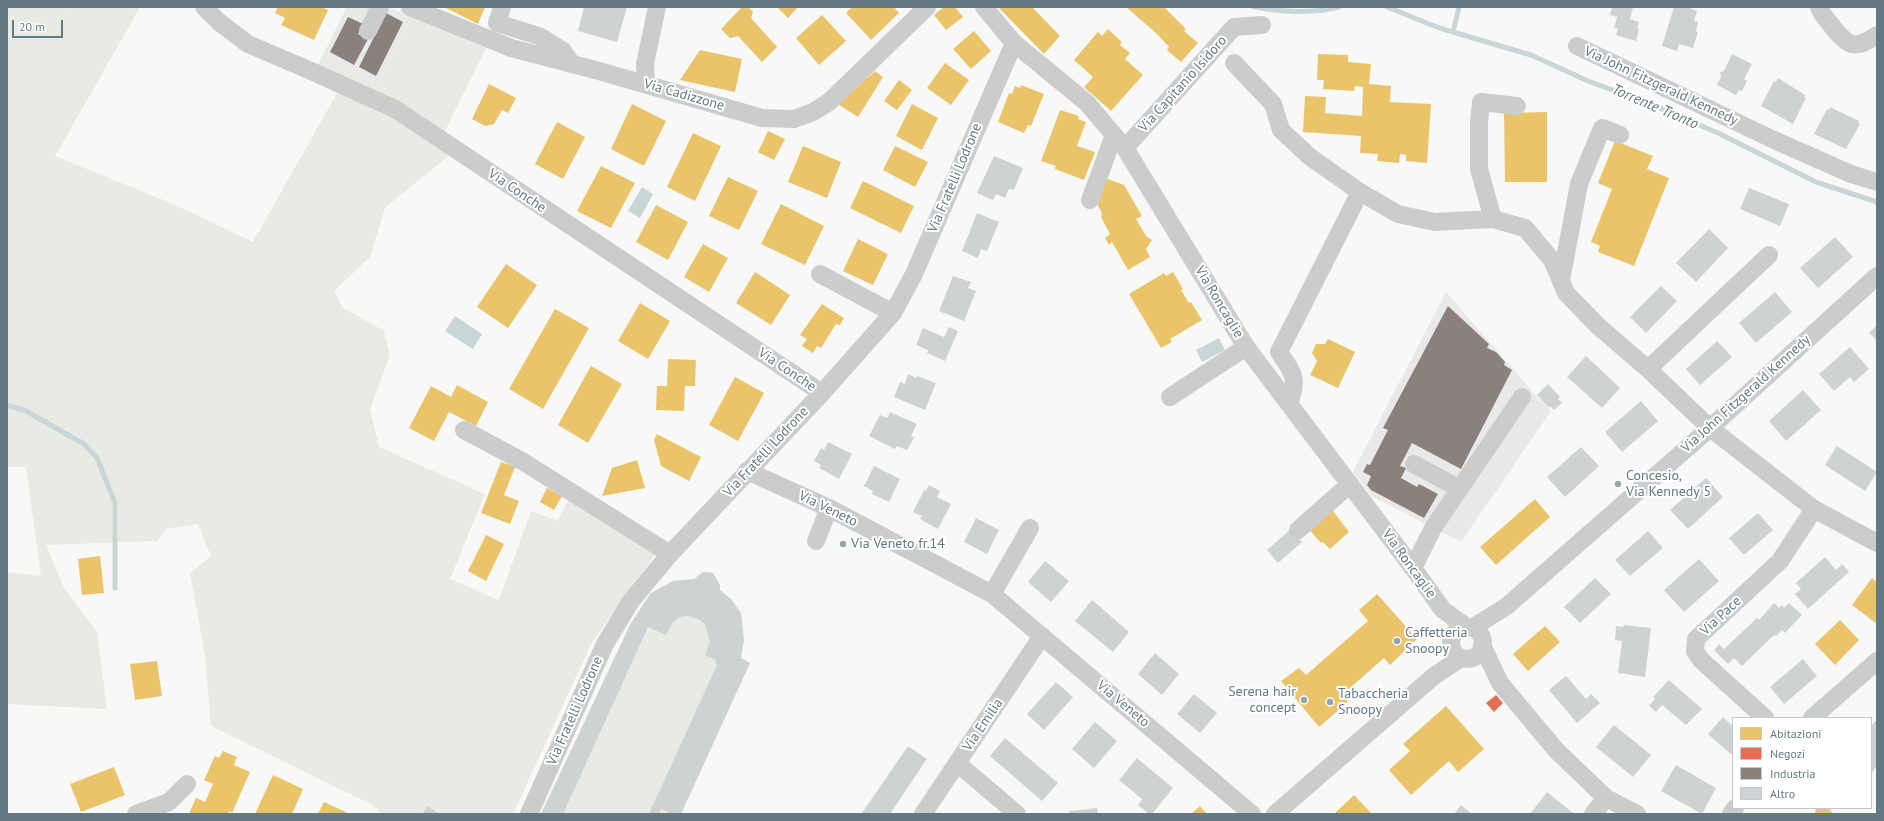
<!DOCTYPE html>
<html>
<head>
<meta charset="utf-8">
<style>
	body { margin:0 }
	#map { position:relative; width:1884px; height:821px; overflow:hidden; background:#f8f8f7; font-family:"PT Sans",sans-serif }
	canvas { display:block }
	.frame { position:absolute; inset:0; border:8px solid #637a83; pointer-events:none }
	.legend { position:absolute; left:1732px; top:717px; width:140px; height:92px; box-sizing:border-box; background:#fff; border:1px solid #c1cacd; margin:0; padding:5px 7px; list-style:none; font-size:12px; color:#637a83 }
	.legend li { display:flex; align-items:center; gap:8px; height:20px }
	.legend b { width:20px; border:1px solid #c1cacd }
	.scale { position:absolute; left:12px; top:20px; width:51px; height:18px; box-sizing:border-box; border:2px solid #637a83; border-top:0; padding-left:5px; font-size:12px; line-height:14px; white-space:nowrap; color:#637a83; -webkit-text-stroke:3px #fff; paint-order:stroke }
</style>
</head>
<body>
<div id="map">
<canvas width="1884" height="821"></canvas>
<div class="frame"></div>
<ul class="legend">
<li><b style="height:11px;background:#e9c46a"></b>Abitazioni</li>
<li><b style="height:11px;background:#e76f51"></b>Negozi</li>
<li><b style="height:11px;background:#8a817c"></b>Industria</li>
<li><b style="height:11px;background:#cfd2d2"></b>Altro</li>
</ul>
<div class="scale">20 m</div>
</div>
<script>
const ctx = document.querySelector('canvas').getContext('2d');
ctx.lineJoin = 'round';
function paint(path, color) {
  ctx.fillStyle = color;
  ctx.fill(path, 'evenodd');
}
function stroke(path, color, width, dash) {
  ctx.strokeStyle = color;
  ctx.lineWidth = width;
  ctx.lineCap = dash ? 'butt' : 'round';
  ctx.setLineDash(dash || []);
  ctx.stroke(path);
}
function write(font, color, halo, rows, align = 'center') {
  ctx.font = font + ' "PT Sans",sans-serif';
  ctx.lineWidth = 4;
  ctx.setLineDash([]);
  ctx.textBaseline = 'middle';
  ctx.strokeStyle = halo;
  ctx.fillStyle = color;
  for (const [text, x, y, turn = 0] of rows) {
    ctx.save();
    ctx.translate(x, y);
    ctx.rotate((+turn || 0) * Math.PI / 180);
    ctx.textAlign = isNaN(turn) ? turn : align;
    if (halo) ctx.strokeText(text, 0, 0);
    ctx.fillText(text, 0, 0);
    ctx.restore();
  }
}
const built = new Path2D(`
	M371 7H389L411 18 377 84 327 58 348 17Z
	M1446 292 1533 392 1551 411 1461 542 1373 497 1353 472Z`);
const green = new Path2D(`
	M8 7H58L66 9 67 7H140L55 156 173 204 253 242 340 88 398 117 452 153 385 208 370 257 334 291 343 308 384 331 390 355 370 409 379 447 485 494 450 579 499 600 531 511 558 521 570 497 657 552 592 642 513 814H382L373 805 211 726 205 655 190 573 211 556 198 524 166 529 157 541 46 545 64 588 97 632 107 709 7 704V572L41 576 26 467H7Z
	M347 7H371L363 24 348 17 327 58 377 84 411 18 399 12 404 7 495 51 486 48 444 133 316 69Z
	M703 572 713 573 720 585V590C746 609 746 629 741 658L750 663 681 814H541L631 623 651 593 673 581 694 579Z`);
const water = new Path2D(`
	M642 187 653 194 640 218 628 211Z
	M455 316 482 334 473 349 445 331Z
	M1219 338 1225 350 1202 362 1196 350Z`);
const homes = new Path2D(`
	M278 7H321L328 10 314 40 281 25 285 18 275 13Z
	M444 7H485L478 24Z
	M742 7H748L753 12 751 18 777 47 762 62 738 36 730 38 721 29Z
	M777 7H798L788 18Z
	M852 7H894L899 13 871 40 846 13Z
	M944 7H955L963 17 946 30 934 15Z
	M998 7H1032L1060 36 1044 54Z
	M1126 7H1164L1186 29 1184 31 1198 43 1181 62 1167 50 1169 47 1157 34Z
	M822 15 846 41 819 65 796 38Z
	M1108 29 1122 42 1120 45 1130 53 1125 59 1143 75 1111 111 1084 87 1093 77 1074 60 1098 32 1102 36Z
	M974 31 991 51 971 69 953 49Z
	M700 50 742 59 735 92 680 80Z
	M1318 54 1348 55V62L1371 64 1369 84 1391 86 1390 102 1431 104 1427 163 1406 161V155L1400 154 1399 163 1377 161 1378 154 1360 153 1361 136 1303 132 1305 96 1326 97 1325 113 1362 116 1363 87 1355 86 1354 91 1323 89 1324 80H1317Z
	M945 63 969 80 951 105 927 88Z
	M875 71 883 77 858 117 838 104Z
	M899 80 912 90 897 110 884 101Z
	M489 84 516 98 508 113 502 110 494 124 485 126 472 119Z
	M1021 85 1044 94 1031 126 1028 125 1024 133 998 122 1009 93 1012 94 1015 86 1020 88Z
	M632 104 666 121 644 166 611 149Z
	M912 104 938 118 922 150 896 136Z
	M1060 110 1079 116 1078 119 1086 122 1077 146 1095 152 1084 180 1055 169 1056 166 1041 161Z
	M1547 112V182H1505L1504 113Z
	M557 122 585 137 563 179 535 164Z
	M768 131 785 139 774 160 758 152Z
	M693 133 721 146 695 201 667 187Z
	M1615 141 1653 156 1647 169 1669 178 1634 266 1598 252 1600 246 1591 242 1612 189 1598 183Z
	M803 146 841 162 827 198 788 182Z
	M895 146 928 162 915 187 883 170Z
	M601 166 635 183 611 228 577 211Z
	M728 177 758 191 739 230 709 216Z
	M1105 178 1124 185 1142 216 1136 219 1146 236 1152 240 1146 249 1150 257 1128 270 1112 242 1109 245 1105 238 1110 234 1101 217 1102 213 1096 202Z
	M863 181 914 206 901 233 850 208Z
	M781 204 824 226 805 265 761 244Z
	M656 205 688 222 668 260 636 242Z
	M858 239 888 254 873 285 843 271Z
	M703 244 728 258 709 292 684 277Z
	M506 264 537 285 508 328 477 307Z
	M755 272 790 295 771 325 736 303Z
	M1173 272 1183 289 1181 290 1189 303 1191 302 1202 320 1170 339 1172 342 1161 348 1129 294 1164 273 1166 276Z
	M640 303 670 321 648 359 618 341Z
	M822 304 844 318 840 325 836 324 821 348 817 346 813 353 802 346 807 339 800 335Z
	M555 309 589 328 543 409 509 389Z
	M1328 339 1355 352 1338 388 1310 375 1317 361 1312 353 1316 344H1325Z
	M668 359 696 360 695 386H685L684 411 656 410 657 386H667Z
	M591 366 622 384 588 443 558 425Z
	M735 377 764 393 738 441 709 425Z
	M457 385 488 402 476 426 449 412 434 441 409 428 431 386 451 397Z
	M657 434 701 457 689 481 661 466 654 440Z
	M637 460 645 488 602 496 612 468Z
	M501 462 515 467 504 495 519 501 510 524 481 513Z
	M547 488 562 496 554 510 540 502Z
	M1535 499 1550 517 1496 565 1480 547Z
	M1330 507 1349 532 1330 549 1323 542 1321 543 1307 527Z
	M486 535 504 544 486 581 468 571Z
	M100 556 104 593 82 595 78 559Z
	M1872 578 1877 582V624L1852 605Z
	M1377 594 1417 639 1390 665 1384 658 1342 695 1348 702 1319 727 1281 681 1299 668 1306 675 1368 621 1359 610Z
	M1840 620 1859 640 1835 665 1815 644Z
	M1545 626 1560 642 1528 671 1513 654Z
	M157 661 162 696 135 700 130 664Z
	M1446 706 1484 749 1458 772 1449 761 1411 795 1389 770 1410 751 1403 744Z
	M223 751 237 757 234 765 250 772 232 813 229 811 228 814H189L196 798 205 802 213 784 204 780 215 756 219 758Z
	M114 767 125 795 81 812 70 784Z
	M273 775 303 789 292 814H255Z
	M1354 795 1372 814H1334Z
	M324 802 350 814H318Z
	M1200 806 1207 814H1191Z
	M1813 808H1832L1830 811 1835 814H1814L1816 810Z`);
const shops = new Path2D(`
	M1496 695 1503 703 1494 712 1486 703Z`);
const industry = new Path2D(`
	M386 13 403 22 376 76 359 67Z
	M348 17 363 24 358 34 368 39 354 65 330 52Z
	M1448 306 1489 344 1487 348 1496 352 1505 362 1504 365 1512 370 1461 469 1412 443 1400 466 1406 468 1401 478 1417 487 1419 484 1438 494 1424 518 1371 490 1367 485 1371 476 1363 472 1367 464 1370 465 1388 430 1383 428Z`);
const stream = new Path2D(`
	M1254 7C1283 12 1310 14 1339 7
	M1387 7C1409 15 1430 26 1453 32
	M1459 7 1453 32 1531 55 1588 81 1648 103 1718 133 1816 182 1877 202
	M7 405 26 411 84 444 97 458 115 503V588`);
const building = new Path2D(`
	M584 7H627L617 42 578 31Z
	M1612 7H1633L1630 19 1639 22 1637 28 1639 29 1636 41 1616 35 1618 29 1614 28 1617 17 1610 15Z
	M1674 7H1690L1691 9 1697 11 1694 21 1698 22 1696 31 1698 32 1693 48 1679 44 1677 51 1662 46Z
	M1732 54 1752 64 1744 79 1747 81 1742 91 1739 90 1736 95 1717 85 1721 76 1720 72 1724 71Z
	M1778 78 1805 95 1804 97 1806 98 1793 124 1761 106 1774 81 1776 82Z
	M1830 107 1859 121 1858 123 1860 124 1846 149 1814 134 1827 109 1829 110Z
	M994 156 1023 168 1014 190 1009 189 1005 198 996 194 993 200 977 193Z
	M1749 188 1789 204 1780 226 1740 209Z
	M977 213 999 222 987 251 981 249 978 258 962 251Z
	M1709 229 1728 248 1696 282 1676 263Z
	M1835 237 1853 257 1818 288 1800 268Z
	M953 276 971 282 968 288 976 291 964 321 939 311Z
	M1661 286 1677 301 1646 333 1630 317Z
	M1775 292 1792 312 1756 343 1739 323Z
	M1877 325V341L1869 333Z
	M949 327 958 331 945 361 927 353 928 350 916 345 923 328 944 337Z
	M1717 341 1732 357 1700 385 1686 369Z
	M1850 347 1869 369 1854 382 1850 377 1834 391 1819 374Z
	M1586 356 1620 388 1602 408 1567 377Z
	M908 374 916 378 917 376 936 383 925 410 894 397 900 382 905 384Z
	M1548 384 1560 397 1558 399 1562 403 1554 410 1550 406 1549 408 1537 395Z
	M1803 390 1821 410 1786 441 1769 421Z
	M1641 401 1658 421 1622 452 1605 432Z
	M890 412 917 424 911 436 914 438 907 450 897 446 895 449 869 436 880 415 887 418Z
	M828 442 852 454 839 479 819 468 821 465 814 461 821 448 824 450Z
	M1837 446 1877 472 1865 491 1825 465Z
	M1581 447 1599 466 1565 497 1547 477Z
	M874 466 900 479 889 502 872 494 873 491 864 486Z
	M1706 478 1723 497 1688 529 1670 510Z
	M929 485 940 491 937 497 951 504 938 529 920 519 922 516 913 512 924 490 926 491Z
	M1758 513 1773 530 1744 555 1729 538Z
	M976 518 999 530 987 554 964 542Z
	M1291 529 1302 542 1278 563 1267 550Z
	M1648 531 1663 548 1630 576 1615 560Z
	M1825 557 1836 570 1842 564 1849 572 1808 609 1795 594 1801 589 1796 583Z
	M1699 559 1719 581 1684 612 1664 590Z
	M1045 561 1069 581 1051 602 1028 582Z
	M703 572 713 573 720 585V590L731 599 741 613 744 640 741 658 750 663 681 814H671L661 809 659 814H649L717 665 715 664 716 660 705 655 710 642 705 624 698 619 688 616 679 617 673 622 666 635 648 627 563 814H541L631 623 651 593 673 581 694 579Z
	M1595 578 1611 594 1580 623 1564 607Z
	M1092 600 1129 632 1113 652 1075 621Z
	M1774 603 1779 608 1782 605 1784 608 1789 603 1802 615 1785 633 1782 630 1776 636 1774 635 1742 666 1734 658 1728 664 1714 650 1719 644 1724 649 1757 618 1759 620Z
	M1624 625 1651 628 1645 677 1618 673 1622 641 1615 640 1616 626 1623 627Z
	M1155 653 1179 674 1162 695 1138 674Z
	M1803 659 1817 676 1784 704 1770 687Z
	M1566 676 1586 699 1591 694 1600 703 1577 723 1549 690Z
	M1669 680 1702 709 1686 725 1662 705 1656 712 1649 706 1655 699 1653 697Z
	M1056 682 1073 697 1044 730 1027 714Z
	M1194 694 1217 713 1200 733 1177 714Z
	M1723 717 1733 726V756L1708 734Z
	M1877 719V765L1871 774V726Z
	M1095 722 1117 741 1094 768 1072 749Z
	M1614 725 1651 755 1633 777 1596 747Z
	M1005 738 1058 783 1042 801 990 756Z
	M908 746 927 759 890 814H864L862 813Z
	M1137 758 1173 788 1152 814H1149L1138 805 1142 799 1119 780Z
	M1676 765 1716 788 1702 814 1661 791Z
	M1547 792 1573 813 1572 814H1530Z
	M1461 805 1472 814H1454Z
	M428 806 439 814H422Z
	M1097 808 1098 814H1069V811Z`);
const minor = new Path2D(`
	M204 7 219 22 248 44 309 70 395 109 822 393
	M410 7 511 48 599 71 762 118 794 119 813 112 829 102 927 7
	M502 7 497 23 539 36 563 51 572 64
	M984 7 1014 43 1087 103 1125 148 1246 347 1413 568 1443 610 1467 627
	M1819 7C1821 14 1827 19 1831 25 1848 46 1853 51 1877 35
	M368 31 380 7
	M1577 46 1774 140 1851 174 1877 182
	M1234 63 1273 104 1281 130 1310 157 1360 192 1279 352C1293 373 1299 378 1289 403
	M646 84 645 64 657 7
	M1125 148 1234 27 1262 25
	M1360 192 1398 214 1435 222 1493 219 1525 228 1552 260 1566 293 1598 326 1648 369 1710 428 1814 509 1877 543
	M1090 200 1114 135
	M1493 219 1479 169V123L1481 102 1517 106
	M820 274 893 313
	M1561 280 1579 184 1602 128 1620 135
	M1648 369 1769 255
	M1170 397 1246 347
	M464 430 522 461 670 554
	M1414 464 1460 489
	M747 471 829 508 992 594 1252 814
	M1298 530 1350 484
	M816 541 829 508
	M1413 568 1433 528 1522 397
	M992 594 1030 528
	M1451 643a16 16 0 1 1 32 0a16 16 0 1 1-32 0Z
	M1472 628 1507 606 1710 428 1877 276
	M1482 645 1500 683 1556 750 1606 798 1637 814
	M1765 718 1701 660 1695 651 1696 639 1780 561 1814 509
	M1812 718 1877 661
	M957 763 1017 814
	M136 814 169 802 187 784
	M529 814 605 644 631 601 670 554 822 393 893 313 914 274 1014 43
	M923 814 1042 636
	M1275 814 1434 676 1461 658
	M1593 814 1606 798
	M1731 814 1735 808`);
const markers = [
	[1618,484,4,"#97a6ac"],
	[843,544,4,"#97a6ac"],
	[1397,641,4,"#97a6ac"],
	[1304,700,4,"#97a6ac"],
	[1330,702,4,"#97a6ac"]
];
const streetNames = [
	["Via Capitanio Isidoro",1183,84,-48],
	["Via John Fitzgerald Kennedy",1661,86,25],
	["Via Cadizzone",684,95,16],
	["Via Fratelli Lodrone",955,178,-67],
	["Via Conche",517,191,34],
	["Via Roncaglie",1219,302,59],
	["Via Conche",787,370,34],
	["Via John Fitzgerald Kennedy",1746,394,-42],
	["Via Fratelli Lodrone",766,452,-47],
	["Via Veneto",828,509,26],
	["Via Roncaglie",1409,564,54],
	["Via Pace",1721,616,-43],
	["Via Veneto",1123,704,40],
	["Via Fratelli Lodrone",575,711,-66],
	["Via Emilia",983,725,-56]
];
const poiNames = [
	["Concesio,",1626,476],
	["Via Kennedy 5",1626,492],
	["Via Veneto fr.14",851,544],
	["Caffetteria",1405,633],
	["Snoopy",1405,649],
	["Serena hair",1296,692,"right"],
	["concept",1296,708,"right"],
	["Tabaccheria",1338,694],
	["Snoopy",1338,710]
];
const waterNames = [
	["Torrente Tronto",1655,107,23]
];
paint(built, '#e8eae9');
paint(green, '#e8eae4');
paint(water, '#c9d6d7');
paint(homes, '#e9c46a');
paint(shops, '#e76f51');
paint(industry, '#8a817c');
stroke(stream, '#c9d6d7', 5);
paint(building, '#cfd2d2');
stroke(minor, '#cbcdcd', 18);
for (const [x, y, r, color] of markers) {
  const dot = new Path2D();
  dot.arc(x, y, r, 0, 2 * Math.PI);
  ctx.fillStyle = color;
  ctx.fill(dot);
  stroke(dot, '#fff', 1.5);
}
write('14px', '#637a83', '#fff', streetNames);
write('14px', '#637a83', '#fff', poiNames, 'left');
write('italic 15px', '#5e7a7d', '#fff', waterNames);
</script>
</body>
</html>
